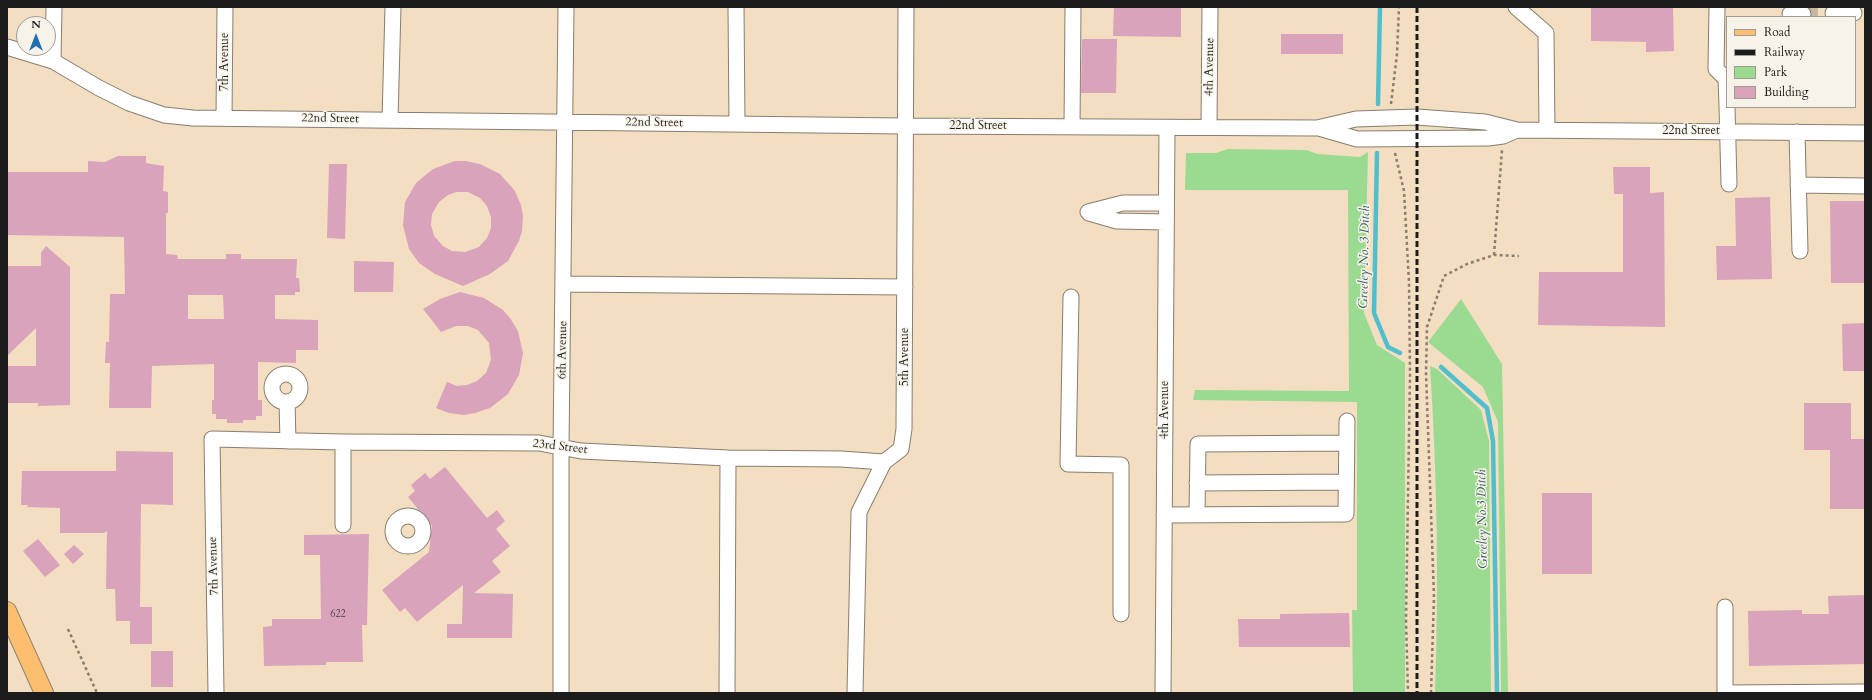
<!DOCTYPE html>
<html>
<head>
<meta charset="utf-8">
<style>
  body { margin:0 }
  #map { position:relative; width:1872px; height:700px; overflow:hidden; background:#f3dec2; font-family:Cardo,serif }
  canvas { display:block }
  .frame { position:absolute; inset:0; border:8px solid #1c1c1c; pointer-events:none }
  .legend { position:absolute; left:1726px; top:16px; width:130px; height:92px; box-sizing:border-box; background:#f7f3e8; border:1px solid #9f9d96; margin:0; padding:5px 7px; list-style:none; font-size:12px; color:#1c1c1c }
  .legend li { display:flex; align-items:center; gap:8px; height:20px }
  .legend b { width:20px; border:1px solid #9f9d96 }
  .north { position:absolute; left:16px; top:16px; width:40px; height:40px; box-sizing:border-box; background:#f7f3e8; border:1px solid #9f9d96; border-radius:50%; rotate:0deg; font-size:11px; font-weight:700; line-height:16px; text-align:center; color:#1c1c1c }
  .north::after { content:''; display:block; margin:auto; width:14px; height:18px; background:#1f6fb2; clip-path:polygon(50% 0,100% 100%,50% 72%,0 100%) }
</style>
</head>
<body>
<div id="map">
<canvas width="1872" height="700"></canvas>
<div class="frame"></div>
<ul class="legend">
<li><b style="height:5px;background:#fbbd6e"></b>Road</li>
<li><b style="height:5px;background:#1c1c1c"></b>Railway</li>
<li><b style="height:11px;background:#9bdb91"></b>Park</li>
<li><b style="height:11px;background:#d9a3bb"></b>Building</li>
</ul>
<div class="north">N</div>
</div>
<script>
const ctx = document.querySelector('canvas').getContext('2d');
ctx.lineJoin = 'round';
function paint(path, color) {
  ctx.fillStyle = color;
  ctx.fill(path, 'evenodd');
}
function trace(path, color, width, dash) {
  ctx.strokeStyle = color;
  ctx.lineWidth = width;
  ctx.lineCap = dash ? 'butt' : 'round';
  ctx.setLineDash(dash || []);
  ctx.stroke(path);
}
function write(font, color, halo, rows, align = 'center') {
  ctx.font = font + ' Cardo,serif';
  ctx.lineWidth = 3;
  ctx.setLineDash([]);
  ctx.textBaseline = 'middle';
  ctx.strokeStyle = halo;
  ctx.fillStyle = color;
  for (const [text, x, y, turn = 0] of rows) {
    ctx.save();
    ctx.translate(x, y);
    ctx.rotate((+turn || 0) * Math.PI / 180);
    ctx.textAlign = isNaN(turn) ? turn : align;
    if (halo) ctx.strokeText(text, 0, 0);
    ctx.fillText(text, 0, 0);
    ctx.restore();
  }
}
paint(new Path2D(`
  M1228,149L1306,150L1318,154L1360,157L1368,152L1364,313L1377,345L1405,363V693H1353L1352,610H1357V402L1193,400L1195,390L1349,391L1348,190H1185L1186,153H1216Z
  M1461,299L1502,364L1508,693H1501L1498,422L1483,387L1428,342Z
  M1430,366L1437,369L1481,410L1489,441L1491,693H1435C1439,583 1437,475 1430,366Z`), '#9bdb91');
trace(new Path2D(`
  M1378,104L1380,7
  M1377,153L1374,313L1388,347L1400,353
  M1441,367L1487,408L1493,441L1497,693`), '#51becb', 4.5);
paint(new Path2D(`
  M1114,7H1181V37L1113,36Z
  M1591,7H1673L1674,51L1646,52V42L1591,41Z
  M1281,34H1343V54H1281Z
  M1082,39H1117L1116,93H1081Z
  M118,156H146V163L164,166L163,191L168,192V213H166V254L177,255L178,259H226V254H241V259H297L296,278H299L300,292H295V295H275V319L318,320V350H296V363L258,362V400H262V416H256V420H243V423H227V419H216V414H212V400H214V364L152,366L151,408H109L110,363H105L106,342H109L110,294H125L124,237L7,235V172H88V161L105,162ZM188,295H223L224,319H188Z
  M455,161H466L480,164L500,174L515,191L521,205L523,216L522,231L519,241L508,261L490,274L463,286L435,274L419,263L409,249L403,225L405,202L416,183L433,169ZM456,192H468L480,198L487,206L491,217V228L487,238L479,247L465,252L452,251L443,246L434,236L431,225L432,214L439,202L448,195Z
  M329,164H347L345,239L327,238Z
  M1613,167H1650V193L1664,192L1665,327L1538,325L1539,272H1623V194H1614Z
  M1770,197L1772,279L1717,280L1716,246H1736L1735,198Z
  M1830,201H1864L1865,283H1831Z
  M46,246L70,267V405L38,406V403H7V366H36V328L7,356V266H41V253Z
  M354,261L394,262L393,292H354Z
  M460,292L484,298L503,310L510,318L518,331L523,353L519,375L508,394L490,408L475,413L464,415L449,413L436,408L447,382L457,386L467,385L477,381L486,373L491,360L489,343L478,330L468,326H456L441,332L423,309L440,299Z
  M1864,323L1865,371H1843L1842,324Z
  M1804,403H1851V439H1865V509H1830V450H1804Z
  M116,451L173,452V505L141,504L140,607H152V644H130V621H116L115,589H106L107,531L104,533H60V508L27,507L28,505H21L22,471H116Z
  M445,467L487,518L497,510L505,521L496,529L510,546L492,561L501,572L474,593L513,594L512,638H447V624H462L463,585L417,622L405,608L400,612L382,590L429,552L432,526L408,497L415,491L411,485L425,473L430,479Z
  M1542,493H1592V574H1542Z
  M369,534L367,625H362L363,662H326V665L264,666L263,627L272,626V619H321L320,555H304V535Z
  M38,539L60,565L45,577L23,551Z
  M74,545L84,554L73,564L64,554Z
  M1865,595V664L1749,666L1748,611L1802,610V614H1829L1828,596Z
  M1349,613L1350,647H1239L1238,619H1280V614Z
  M151,651H173V687H151Z`), '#d9a3bb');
trace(new Path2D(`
  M1803,14L1833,13`), '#c8b7a1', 15, [15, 8]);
const minor = new Path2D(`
  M736,7L737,124
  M1516,7L1546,33L1547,130
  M1717,7L1716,69L1726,79L1727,106
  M1833,13H1854
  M1790,14H1803
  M7,47L53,61L99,88L129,103L164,115L193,118L905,126L1317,128L1356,119L1417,117L1485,122L1517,130L1865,133
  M53,61L54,7
  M1727,107L1729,184
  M224,118L225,7
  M390,120L393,7
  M1072,127L1073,7
  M1209,127L1210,7
  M1319,128L1357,139L1488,138L1503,136L1517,130
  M1797,132L1800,251
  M1798,185L1865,186
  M1088,212L1123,203H1166
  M1089,213L1117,221L1166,222
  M564,284L905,287
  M1071,297L1068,464L1121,465V614
  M272 388a14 14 0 1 1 28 0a14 14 0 1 1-28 0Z
  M287,402L288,441
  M343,442V525
  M1197,483L1346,482
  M1164,515L1346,514L1347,421
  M1197,515L1198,444L1346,443
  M393 531a15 15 0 1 1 30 0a15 15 0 1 1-30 0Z
  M1725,607V693L1865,692
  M216,693L212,439L343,442L539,443L581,451L728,458L841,459L884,462
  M561,693V447L566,7
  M727,693L728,458
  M855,693L859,512L884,462L901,449L904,429L906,7
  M1163,693L1167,128`);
const major = new Path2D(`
  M7,611L44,693`);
trace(minor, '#887d6f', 17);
trace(major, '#887d6f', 20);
trace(new Path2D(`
  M1391,104L1397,54L1399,7
  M1395,153L1404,191L1409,282L1410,374L1406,620L1408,693
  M1494,255L1502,150
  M68,629L97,693
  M1431,693L1434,597L1426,373L1427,327L1444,276L1467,264L1494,255L1519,256`), '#887d6f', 2.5, [3, 3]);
trace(minor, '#fff', 15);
trace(major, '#fbbd6e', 18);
trace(new Path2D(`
  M1417,7V693`), '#1c1c1c', 3, [6, 3]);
write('10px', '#4b3e44', null, [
  ["622",338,615]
]);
write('12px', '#1c1c1c', '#f7f3e8', [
  ["7th Avenue",225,62,-90],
  ["4th Avenue",1210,67,-89],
  ["22nd Street",330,119,1],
  ["22nd Street",654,123,1],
  ["22nd Street",978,126],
  ["22nd Street",1691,131],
  ["6th Avenue",563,350,-89],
  ["5th Avenue",905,357,-90],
  ["4th Avenue",1165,410,-90],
  ["23rd Street",560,447,7],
  ["7th Avenue",214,566,-92]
]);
write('italic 13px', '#315d62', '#f7f3e8', [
  ["Greeley No. 3 Ditch",1365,257,-89],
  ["Greeley No.3 Ditch",1483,519,-91]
]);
</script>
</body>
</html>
